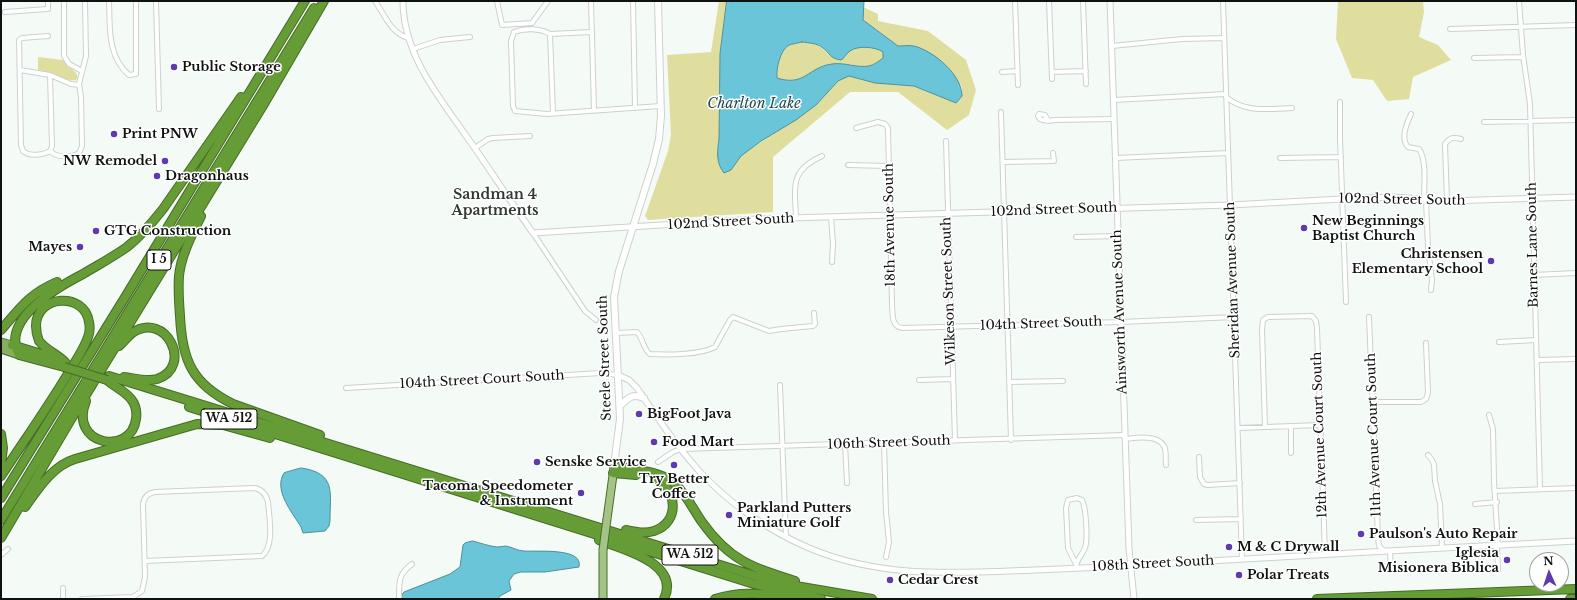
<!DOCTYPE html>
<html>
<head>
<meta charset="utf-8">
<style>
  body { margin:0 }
  #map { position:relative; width:1577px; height:600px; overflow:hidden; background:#f4fbf6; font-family:"Libre Baskerville",serif }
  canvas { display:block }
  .frame { position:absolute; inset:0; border:2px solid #0f1210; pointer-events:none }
  .north { position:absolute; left:1529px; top:552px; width:40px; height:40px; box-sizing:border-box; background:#fff; border:1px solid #9fa09f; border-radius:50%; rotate:357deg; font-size:11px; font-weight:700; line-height:16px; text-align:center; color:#0f1210 }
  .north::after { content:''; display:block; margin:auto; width:14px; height:18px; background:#5e3ab2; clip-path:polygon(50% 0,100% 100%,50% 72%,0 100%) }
</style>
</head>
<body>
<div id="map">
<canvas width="1577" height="600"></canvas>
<div class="frame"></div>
<div class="north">N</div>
</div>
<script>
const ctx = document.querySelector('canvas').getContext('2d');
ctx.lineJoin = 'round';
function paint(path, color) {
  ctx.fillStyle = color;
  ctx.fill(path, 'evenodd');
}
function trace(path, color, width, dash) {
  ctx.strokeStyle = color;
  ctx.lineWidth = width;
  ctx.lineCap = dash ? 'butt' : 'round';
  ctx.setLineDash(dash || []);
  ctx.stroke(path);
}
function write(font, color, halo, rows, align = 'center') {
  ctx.font = font + ' "Libre Baskerville",serif';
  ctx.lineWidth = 3;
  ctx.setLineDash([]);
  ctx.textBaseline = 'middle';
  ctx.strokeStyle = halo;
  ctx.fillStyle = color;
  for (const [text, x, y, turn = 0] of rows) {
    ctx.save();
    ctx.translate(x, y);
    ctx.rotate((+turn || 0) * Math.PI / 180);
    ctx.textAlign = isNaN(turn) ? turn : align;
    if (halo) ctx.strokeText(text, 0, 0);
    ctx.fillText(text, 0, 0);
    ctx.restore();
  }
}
paint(new Path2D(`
  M719,1H727L720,54L719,139L717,150L731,170L740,156L816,105L838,81L849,76L875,83L914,86L956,103L962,96V87L950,71L913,45L898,46L863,20V7L878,14V21L928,31L966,60L976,90L969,115L947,130L898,92H850L773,157V212L648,220L645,216L668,151L671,135L667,55L711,52Z
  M1338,1H1423L1424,12L1419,37L1438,45L1451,60L1413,77L1409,99L1387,101L1373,80L1352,78L1336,39Z
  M802,42C814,43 821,45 829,55L845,58C847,55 849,52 851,50C861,45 875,47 883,52V58C879,61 873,65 869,66C857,67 844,62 832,64C808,67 805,87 777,78C776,69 780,51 789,45C792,44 798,43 802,42Z
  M38,57L63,60L76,73L78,77L76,80C66,82 50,72 38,70Z`), '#e0de9e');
const water = new Path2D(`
  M727,1H864L863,20L898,46C903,46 909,45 914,46C934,51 962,75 962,96L956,103L914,86L875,83L849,76L838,81L816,105L796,120L761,141L741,156L731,170L724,173C716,163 717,152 719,139L720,54ZM802,42C809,43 817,43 823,48C831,54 829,58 841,60C845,58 846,54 850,51C858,45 876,47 883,52V58C879,61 874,65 869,66C857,68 844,62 832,64C808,67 805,87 777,78C776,69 780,50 789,45C792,44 798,43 802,42Z
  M301,468C337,473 330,493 330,521L329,526L325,531L303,533L301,527C292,512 273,490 284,473Z
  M473,541C480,543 489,546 497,547C500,547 503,546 506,546C512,547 518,551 524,551C536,552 584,547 579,567L545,572H521L514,574L509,581L511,590L500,596L498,599H401V596L404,592L450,574L460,567L463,545L465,543Z`);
paint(water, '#69c5d7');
trace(water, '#4e8f9b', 1);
const minor = new Path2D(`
  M64,1V56L69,64L82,71
  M109,1C110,27 107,56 129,75L136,74V1
  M156,1L159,109
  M375,1C384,14 392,35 409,38
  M497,1L502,25L532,23L548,1
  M591,1L594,110
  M633,1L635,108
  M1015,1L1018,85
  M1049,1L1052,79
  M1083,1L1086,84
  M1223,1L1242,559
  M1519,1L1523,55L1530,104L1540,489
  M5,12L48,9V1
  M1450,29L1576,25
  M592,32L550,34C540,28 524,28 514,32L511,41L513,106L515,111L547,114L660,106
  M550,34L553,113
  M48,36L22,38L19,40L21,145L23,151C30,157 43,155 50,151
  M1112,46L1182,39L1224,38
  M413,49L440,40L470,37
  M1474,58L1523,57
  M20,70L50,75L71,84L79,85
  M1002,72L1017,71
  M1052,72L1086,71
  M50,75L52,146L50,151
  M1226,97C1245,113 1269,109 1292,108
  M1114,100L1226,94
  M1340,102V138L1346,302
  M1001,112L1011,440
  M1411,114C1407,123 1400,138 1408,147L1419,149C1427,160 1424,186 1424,199
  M1048,121L1045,115L1039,114L1038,116L1040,119C1044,121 1050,121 1055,120L1114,119
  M1484,122L1576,120
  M856,128L878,122L885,124L888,128L892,305C893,315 891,327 903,328L1121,322L1235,317
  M946,141L955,441
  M475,148L488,139L493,138L530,136
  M50,151C57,158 71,158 79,153L82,146L81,97L79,84L86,56L85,1
  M1115,158L1228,153
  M1280,158L1341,157
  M1003,162L1054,161L1053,153
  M848,165L889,166
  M1426,199L1428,248L1432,280L1431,290
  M1447,201L1445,144C1450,137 1454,137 1461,139
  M831,217L833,244L832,262
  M796,218C795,186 789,171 822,156
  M533,233L585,311L596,320
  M1076,237L1118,236
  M1534,275L1576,273
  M1369,317L1378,538L1379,546L1384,551
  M615,333L637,332C643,338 643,349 650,354C667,355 700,355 715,347L730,320L733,317L769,331L781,329L813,326L815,324L814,313
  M1499,342L1536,340
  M1537,360L1576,359
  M919,380L952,379
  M1009,382L1063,381
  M780,385L786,537
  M346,388L601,373L618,375
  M1373,402H1421L1426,399L1428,393L1426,343
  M1489,415L1493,429L1494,482L1498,545
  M1265,427L1262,330L1263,320L1268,317L1312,316L1316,321L1317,328L1325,554
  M1238,428L1320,425
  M1125,439C1135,438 1157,434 1164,446C1167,451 1165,459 1166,465
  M884,443L886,512L889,542L886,557
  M845,444L847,483
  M1291,453V426
  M1428,455L1432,460L1434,465L1435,481L1440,504L1442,548
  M1199,457L1200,477L1204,484L1208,485L1240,483
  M658,462L673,452L681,449L1125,435
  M1495,491L1576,488
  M1475,504L1497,502
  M1196,520L1241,519
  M1497,545L1498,570
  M1390,551L1391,569
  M1,555L8,549
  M1076,564L1068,548L1066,508L1068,500L1077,498L1082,500C1086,507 1088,540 1085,548C1082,556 1076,559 1076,568
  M63,599V588
  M82,599L133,597L142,591L145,577L143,504C144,497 148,493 155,492L254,488C262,489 266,494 268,502C269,517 275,546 262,556L145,561
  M399,599C399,583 398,574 412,564`);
const tertiary = new Path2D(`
  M403,1C403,58 444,103 474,147C494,176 513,205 533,233L757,219L1230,205L1342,199L1394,197L1447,201L1576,197
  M1110,1L1129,548L1134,599
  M618,375L629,380L637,388C657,417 677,447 701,473C730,504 769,531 809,548C882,579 956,573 1034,570C1086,568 1139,565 1191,562C1319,555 1448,547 1576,541`);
const secondary = new Path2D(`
  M620,406C628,398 632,393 644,398
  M614,466L620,419L614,297L619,271L653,164L659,139L661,116L658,1`);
const primary = new Path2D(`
  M607,519L614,468
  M603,599V550`);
const trunk = new Path2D(`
  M1,342L12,345
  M1,349L19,355`);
const motorway = new Path2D(`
  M201,216C192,235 181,255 179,276C178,289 179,303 180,316C182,360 192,384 233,404L320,435
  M1,330C20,308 29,294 57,282
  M12,345L58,359
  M119,346C124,342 127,337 132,333C166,310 194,367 157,379C147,382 134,378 124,377
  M64,367L19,355C0,319 58,287 83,274C98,265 113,257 127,247C141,236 152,223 163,209L241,97
  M109,376L759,577L790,585L872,599
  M86,401C68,445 131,457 136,419C137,412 136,405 131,399C125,391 115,387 107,380
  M189,407L754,584L821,599
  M1,434L3,448L1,463
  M614,466C633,470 657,470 673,482C685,492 693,509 702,522C729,560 751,567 795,581
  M613,473L636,475
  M1,476C24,441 48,407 69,372C76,360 84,349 88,337C90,332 90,327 89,322C84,291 36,295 36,326C36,331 37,336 39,341C46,350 57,354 65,362
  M1,498L124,299L305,1
  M25,507C38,489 52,466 75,459L197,424L223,425L270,438
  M1,520L314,8
  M626,530C636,532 644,534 654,531C681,522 677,488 654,478
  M1,538L70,421L264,104L324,1
  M599,540C622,549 681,563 664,599
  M715,599C742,590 767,594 795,599
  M1317,599L1576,589
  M1570,599H1576`);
trace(minor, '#cbd2ce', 6);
trace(tertiary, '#cbd2ce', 7);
trace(secondary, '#cbd2ce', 8);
trace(primary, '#486c28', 9);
trace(trunk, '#486c28', 9);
trace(motorway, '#486c28', 10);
trace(minor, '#fff', 4);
trace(tertiary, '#fff', 5);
trace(secondary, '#fff', 6);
trace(primary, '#a3c486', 7);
trace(trunk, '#84b05e', 7);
trace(motorway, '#669c35', 8);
const primaryBridge = new Path2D(`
  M603,550L607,519`);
const motorwayBridge = new Path2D(`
  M64,367L107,380`);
trace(primaryBridge, '#486c28', 9, []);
trace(motorwayBridge, '#486c28', 10, []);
trace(primaryBridge, '#a3c486', 7);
trace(motorwayBridge, '#669c35', 8);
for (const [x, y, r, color] of [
  [174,67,4,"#5e3ab2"],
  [114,134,4,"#5e3ab2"],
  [165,161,4,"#5e3ab2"],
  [157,176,4,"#5e3ab2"],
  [1304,228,4,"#5e3ab2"],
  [96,231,4,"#5e3ab2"],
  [80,247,4,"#5e3ab2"],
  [1491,261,4,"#5e3ab2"],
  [639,414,4,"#5e3ab2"],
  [654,442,4,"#5e3ab2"],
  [537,462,4,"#5e3ab2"],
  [674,465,4,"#5e3ab2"],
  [581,493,4,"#5e3ab2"],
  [729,515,4,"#5e3ab2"],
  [1361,534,4,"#5e3ab2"],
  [1229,547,4,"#5e3ab2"],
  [1507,560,4,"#5e3ab2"],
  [1239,575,4,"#5e3ab2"],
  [890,580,4,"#5e3ab2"]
]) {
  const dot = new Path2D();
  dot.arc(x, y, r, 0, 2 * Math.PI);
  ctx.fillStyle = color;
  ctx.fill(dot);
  trace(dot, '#fff', 1.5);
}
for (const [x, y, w] of [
  [159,260,24],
  [229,419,56],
  [690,555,56]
]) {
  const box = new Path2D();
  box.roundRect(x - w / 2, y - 10, w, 20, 3);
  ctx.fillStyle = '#fff';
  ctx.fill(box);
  trace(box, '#0f1210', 1);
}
write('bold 12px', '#0f1210', null, [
  ["I 5",159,260],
  ["WA 512",229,419],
  ["WA 512",690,555]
]);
write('bold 13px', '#0f1210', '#fff', [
  ["Public Storage",182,67],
  ["Print PNW",122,134],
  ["NW Remodel",157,161,"right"],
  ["Dragonhaus",165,176],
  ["New Beginnings",1312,221],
  ["Baptist Church",1312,236],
  ["GTG Construction",104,231],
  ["Mayes",72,247,"right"],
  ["Christensen",1483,254,"right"],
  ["Elementary School",1483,269,"right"],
  ["BigFoot Java",647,414],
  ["Food Mart",662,442],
  ["Senske Service",545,462],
  ["Try Better",674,479,"center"],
  ["Coffee",674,494,"center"],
  ["Tacoma Speedometer",573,486,"right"],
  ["& Instrument",573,501,"right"],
  ["Parkland Putters",737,508],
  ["Miniature Golf",737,523],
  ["Paulson's Auto Repair",1369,534],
  ["M & C Drywall",1237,547],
  ["Iglesia",1499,553,"right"],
  ["Misionera Biblica",1499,568,"right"],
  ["Polar Treats",1247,575],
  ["Cedar Crest",898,580]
], 'left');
write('13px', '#0f1210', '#fff', [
  ["102nd Street South",1402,200,1],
  ["102nd Street South",1054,210,-2],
  ["102nd Street South",731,222,-3],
  ["18th Avenue South",890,225,-91],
  ["Barnes Lane South",1533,245,-91],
  ["Sheridan Avenue South",1233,280,-92],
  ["Wilkeson Street South",949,291,-92],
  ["Ainsworth Avenue South",1120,312,-92],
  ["104th Street South",1041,324,-2],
  ["Steele Street South",605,358,-92],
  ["104th Street Court South",482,380,-3],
  ["12th Avenue Court South",1320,435,-92],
  ["11th Avenue Court South",1374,435,-92],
  ["106th Street South",889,443,-2],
  ["108th Street South",1153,564,-3]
]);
write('italic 14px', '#1f4951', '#fff', [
  ["Charlton Lake",754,104]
]);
write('bold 14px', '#323834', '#fff', [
  ["Sandman 4",495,195],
  ["Apartments",495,211]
]);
</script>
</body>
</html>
